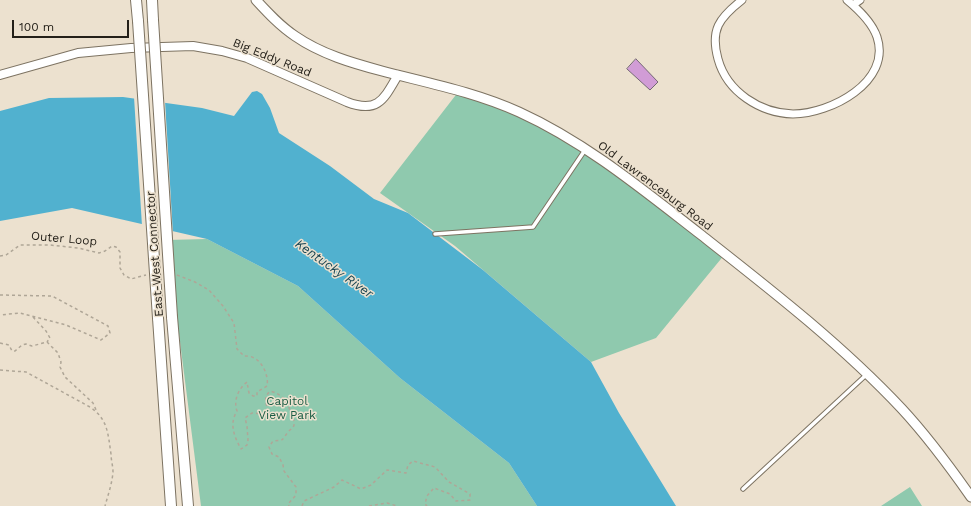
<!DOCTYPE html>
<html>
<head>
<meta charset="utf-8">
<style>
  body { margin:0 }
  #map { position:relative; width:971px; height:506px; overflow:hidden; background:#ece1cf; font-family:"Work Sans",sans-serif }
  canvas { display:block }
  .scale { position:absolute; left:12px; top:20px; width:117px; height:18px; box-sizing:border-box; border:2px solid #242019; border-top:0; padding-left:5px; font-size:12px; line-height:14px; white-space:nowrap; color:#242019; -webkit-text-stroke:3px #ece1cf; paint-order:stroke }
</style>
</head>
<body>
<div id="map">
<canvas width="971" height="506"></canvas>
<div class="scale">100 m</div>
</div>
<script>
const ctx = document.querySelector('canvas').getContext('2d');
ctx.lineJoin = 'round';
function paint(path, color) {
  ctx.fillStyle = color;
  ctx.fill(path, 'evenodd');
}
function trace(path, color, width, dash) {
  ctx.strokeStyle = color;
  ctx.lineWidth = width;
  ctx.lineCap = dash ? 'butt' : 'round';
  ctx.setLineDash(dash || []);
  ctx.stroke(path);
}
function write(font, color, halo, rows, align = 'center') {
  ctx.font = font + ' "Work Sans",sans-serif';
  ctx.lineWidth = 3;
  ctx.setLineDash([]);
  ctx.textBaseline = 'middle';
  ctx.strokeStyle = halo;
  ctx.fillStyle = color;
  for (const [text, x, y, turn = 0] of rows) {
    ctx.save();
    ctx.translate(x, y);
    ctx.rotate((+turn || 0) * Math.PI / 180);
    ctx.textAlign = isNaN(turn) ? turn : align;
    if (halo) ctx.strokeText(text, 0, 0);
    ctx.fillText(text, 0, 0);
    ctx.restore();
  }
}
paint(new Path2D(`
  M462,87L566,139L725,254L656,338L591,362L455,246L380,193Z
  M207,239L298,286L400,378L509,463L537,506H201L167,240Z
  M910,487L922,506H881Z`), '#8fc9ae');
paint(new Path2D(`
  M257,91L262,94L270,108L279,133L330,166L374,199L408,213L483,270L591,362L619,413L676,506H537L509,463L400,378L298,286L207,239L72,208L0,221V111L49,98L123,97L202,108L234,116L252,92Z`), '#51b1cf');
paint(new Path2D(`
  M134,97L165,101L173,234L142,226Z`), '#ece1cf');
const building = new Path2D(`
  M636,59L658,82L650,90L627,69Z`);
paint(building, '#d19cd6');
trace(building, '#746775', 1);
const service = new Path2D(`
  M435,234L533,227L585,150
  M743,489L866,375`);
const minor = new Path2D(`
  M742,0C719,18 710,30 718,59C727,92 760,113 793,114C830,114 892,82 877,37C872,22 859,10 847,0
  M853,5L860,0`);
const tertiary = new Path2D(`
  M0,75L78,53L131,48L193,46L222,51L247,58L347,102C378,114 384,99 398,75`);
const secondary = new Path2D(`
  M256,0C268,13 280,26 295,36C321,54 352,63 382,71C428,83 475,92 519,112C585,142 642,189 700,234C770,289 841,344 902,409C927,436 950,467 971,497`);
const primary = new Path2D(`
  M136,0L138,21
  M152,0L153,20
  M172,317L188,506
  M158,318L171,506`);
trace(service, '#7d7362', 5.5);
trace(minor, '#7d7362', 9);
trace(tertiary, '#7d7362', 10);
trace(secondary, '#7d7362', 11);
trace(primary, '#7d7362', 12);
trace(new Path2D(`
  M0,256L6,255L20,245H50L78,248L99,253L105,251L112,246L116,247L120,252V268L124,275L131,279L146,275
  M177,275L195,282L209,290L223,306L234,323L237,349L244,356C247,356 251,356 254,358C263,362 269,377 267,386L257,392V396H253L249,393L247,382C239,388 233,400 237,411C229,424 234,436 241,449L247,445L248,440L247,426L245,418L252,413L265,414L268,409C265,402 264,397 270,391C282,394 287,401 291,413C292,417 295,421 294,425C293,429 290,429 288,432C281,441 285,440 273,441L269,447L272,454L279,457L283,465L284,471L296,487V495L288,504L289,506
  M0,295L52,296L108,326L110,333L101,340L66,325L20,313L0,315
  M33,317L46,331L50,338L47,342
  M0,343L9,345L12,351H15L22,345L26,344L32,346L47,342L58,353L61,362L60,367L65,377L93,403L97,412
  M0,370L26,372L90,407C108,419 108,434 111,454C111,460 113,466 113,472C112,484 108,495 105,506
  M302,506L304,501L334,487L342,480L361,489L371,485L387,470L406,473L408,465L413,461L435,467L449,482L470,494V500L456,501L450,494L434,488L427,496L425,504L427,506
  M369,506L387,503L397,506`), '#afa697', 1.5, [3, 3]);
trace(service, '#fff', 3.5);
trace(minor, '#fff', 7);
trace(tertiary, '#fff', 8);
trace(secondary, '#fff', 9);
trace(primary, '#fff', 10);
const primaryBridge = new Path2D(`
  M153,20L172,317
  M138,21L158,318`);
trace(primaryBridge, '#7d7362', 12, []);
trace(primaryBridge, '#fff', 10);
write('12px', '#242019', '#ece1cf', [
  ["Big Eddy Road",272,58,22],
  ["Old Lawrenceburg Road",655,186,37],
  ["Outer Loop",64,239,5],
  ["East-West Connector",155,254,-94]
]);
write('12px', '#1b5d44', '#ece1cf', [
  ["Capitol",287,401],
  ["View Park",287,415]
]);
write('italic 13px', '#1d4855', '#ece1cf', [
  ["Kentucky River",334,269,35]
]);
</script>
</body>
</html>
